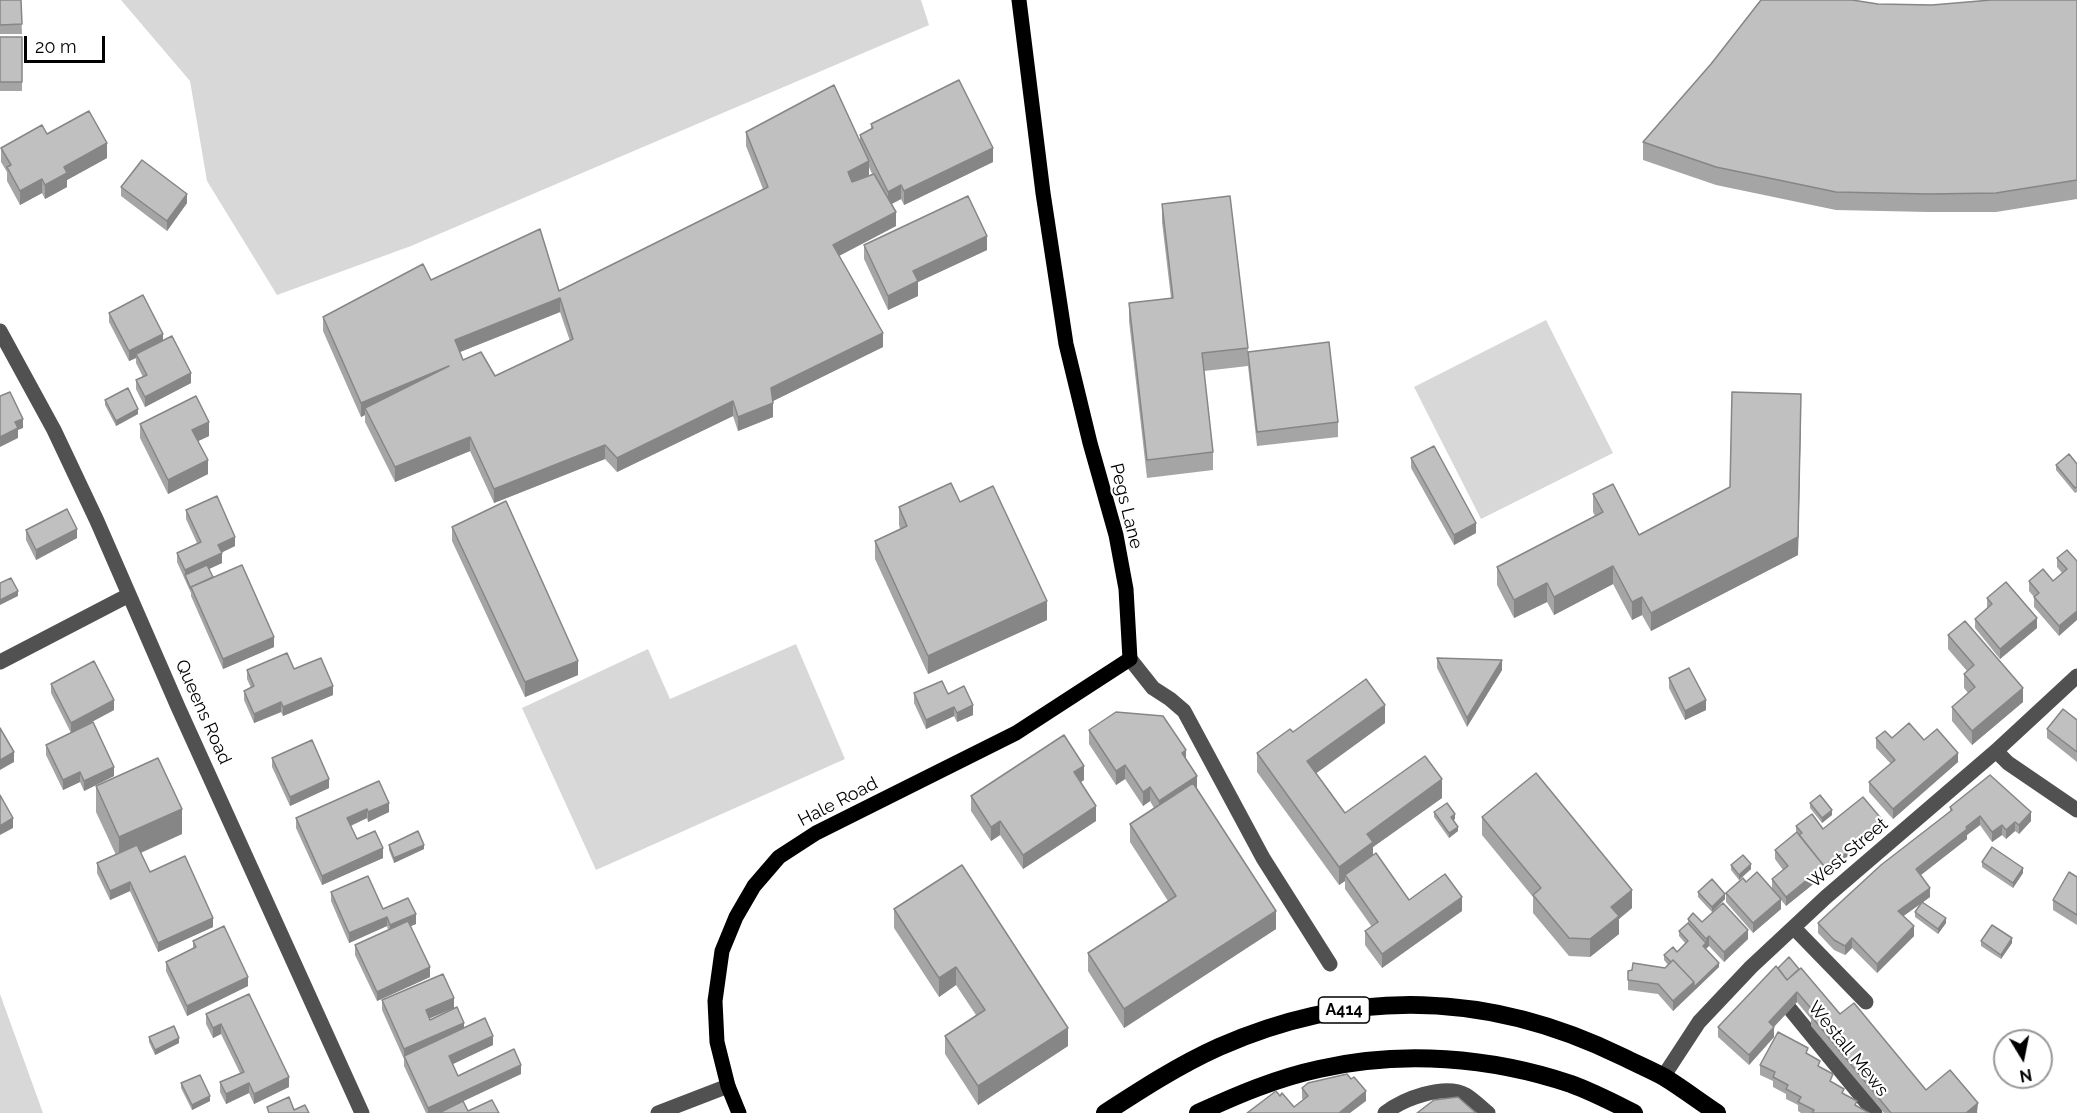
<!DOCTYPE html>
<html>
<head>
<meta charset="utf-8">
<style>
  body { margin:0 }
  #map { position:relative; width:2077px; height:1113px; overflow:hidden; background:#fff; font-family:Raleway,sans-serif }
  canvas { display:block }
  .north { position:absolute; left:1993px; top:1029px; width:60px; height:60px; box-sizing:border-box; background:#fff; border:2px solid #999; border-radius:50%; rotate:170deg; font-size:16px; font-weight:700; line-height:24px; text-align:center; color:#000 }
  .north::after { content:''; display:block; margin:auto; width:21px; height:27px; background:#000; clip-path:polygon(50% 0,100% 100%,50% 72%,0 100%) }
  .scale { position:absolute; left:24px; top:36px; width:81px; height:27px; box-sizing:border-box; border:3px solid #000; border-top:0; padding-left:8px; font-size:18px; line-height:21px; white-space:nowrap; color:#000; -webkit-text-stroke:4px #fff; paint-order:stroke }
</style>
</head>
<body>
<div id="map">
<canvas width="2077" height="1113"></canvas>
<div class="north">N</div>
<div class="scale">20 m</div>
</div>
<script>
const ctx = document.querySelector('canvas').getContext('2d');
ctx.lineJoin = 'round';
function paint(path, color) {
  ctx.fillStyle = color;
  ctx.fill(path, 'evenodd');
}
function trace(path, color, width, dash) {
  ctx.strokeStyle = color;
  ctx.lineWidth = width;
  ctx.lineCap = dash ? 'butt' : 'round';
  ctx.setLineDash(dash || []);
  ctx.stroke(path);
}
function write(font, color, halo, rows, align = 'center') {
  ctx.font = font + ' Raleway,sans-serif';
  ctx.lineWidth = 4.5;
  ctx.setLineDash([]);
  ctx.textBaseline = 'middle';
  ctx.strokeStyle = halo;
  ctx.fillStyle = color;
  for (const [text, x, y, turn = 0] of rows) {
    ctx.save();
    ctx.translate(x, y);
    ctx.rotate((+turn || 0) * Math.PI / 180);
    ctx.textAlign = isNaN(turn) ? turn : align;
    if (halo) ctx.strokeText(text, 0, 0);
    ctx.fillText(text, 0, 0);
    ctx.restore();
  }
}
paint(new Path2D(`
  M121,0H921L929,25L411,246L277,295L207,181L190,81Z
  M1546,320L1613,453L1481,519L1414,387Z
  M796,644L845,759L596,870L522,708L648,649L670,699Z
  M0,994L43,1113H0Z`), '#d8d8d8');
trace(new Path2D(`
  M0,331L54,430L97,521L178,707L362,1113
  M1130,659L1153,688L1170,699L1184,711L1263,858L1330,964
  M0,662L129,595
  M1996,751L2008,763L2077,810
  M1794,928L1866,1002
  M1790,1009L1875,1113
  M1663,1077L1699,1022L1751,967L1826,897L1996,751L2077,676
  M658,1113L728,1086
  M1385,1113C1403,1099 1444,1083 1466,1095C1474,1100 1481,1107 1488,1113`), '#515151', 15);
trace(new Path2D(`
  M739,1113L728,1086L717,1042L715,1001L722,951L736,917L754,886L779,857L816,833L1016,733L1130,659L1126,589L1116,535L1090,443L1066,344L1043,193L1019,0`), '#000', 15);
trace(new Path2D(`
  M1105,1113C1142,1089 1179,1065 1219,1047C1355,987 1491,992 1623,1057C1637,1064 1651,1070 1664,1077C1682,1088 1699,1101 1717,1113
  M1198,1113C1237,1095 1277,1078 1319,1069C1401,1050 1491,1057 1571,1084C1593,1092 1614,1103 1634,1113`), '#000', 18);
paint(new Path2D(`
  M0,0H21L22,34H0Z
  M2077,0V199L1996,212H1928L1836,210L1716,185L1643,160V142L1878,4L1932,5Z
  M0,37H22V91H0Z
  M871,124L993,162L904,205L901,199L891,204L896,226L839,256L883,347L773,401V417L738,431L733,416L617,472L605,459L494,503L470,451L395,482L365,422V415L361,417L323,331V317L431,280L559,291L763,189L746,146V132L860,141V135L871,129ZM869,167L872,174L865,177L869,175ZM560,312L570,341L495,376L463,360L460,352Z
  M47,134L107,158L67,180V187L45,199L42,193L20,205L7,181V172L1,162V148Z
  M121,187L187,203L167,231L121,196Z
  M1162,204L1248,348V352L1338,422V437L1257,446L1248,366L1204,371L1213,452V470L1147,478L1129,321V303L1171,298L1162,222Z
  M864,245L987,250L918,282V296L888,310L864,259Z
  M109,313L163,340L191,383L145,407L136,389V380L143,377L136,363V358L129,361L109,322Z
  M105,400L138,414L116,426L105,405Z
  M1801,412L1798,555L1651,631L1642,615L1632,620L1613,584L1554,615L1547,602L1514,618L1497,585V567L1595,516L1593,512V494L1639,535L1730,487Z
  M140,424L209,436L198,441L208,474L168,494L140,438Z
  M1411,458L1476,533L1454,545L1411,468Z
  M2077,464V492L2075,493L2056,470V465Z
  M960,502L1047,620L928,674L875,559V541L900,529L899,525V507Z
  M186,510L235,546L221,553L222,563L209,569L213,577L274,647L223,669L191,596V593L177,562V553L197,543L186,519Z
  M452,527L578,675L525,697L452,541Z
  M26,530L77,538L36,560L26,540Z
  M2057,558L2077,561L2059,636L2034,607V597L2029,591V581H2053L2062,573L2057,567Z
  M1987,598L2037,628L2000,659L1975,628V619L1987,608Z
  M1948,635L2023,702L1972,745L1952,721V707L1968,693L1964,688V674L1967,671L1948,649Z
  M1437,658L1502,670L1467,727L1437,668Z
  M294,669L333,695L283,716L281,712L254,723L244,700V691L251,688L247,679V670Z
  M1669,678L1706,710L1685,720L1669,688Z
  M51,684L114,710L71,733L51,693Z
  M914,693L948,694L973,715L957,722L954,716L926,729L914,703Z
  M2077,720V762L2047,738V729Z
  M1385,723L1316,773L1345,813L1442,798L1373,847V855L1409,900L1462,911L1382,968L1365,945V931L1372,927L1345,889V881L1339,885L1257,772V753L1293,732Z
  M1089,730L1186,759L1197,789L1276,929L1124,1028L1088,971V953L1168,901L1130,842V824L1154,808L1150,801L1143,806L1125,779L1116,785L1089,744Z
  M1876,738H1892L1958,762L1893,819L1869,792V782L1891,764L1876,748Z
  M46,745L114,776L84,791L80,782L63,790L46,755Z
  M272,758L329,788L290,806L272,767Z
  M1084,780L1080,782L1096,821L1023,869L1000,835L991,841L971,811V796Z
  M379,781L389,812L368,822L367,818L351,826L357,839L383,858L322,885L296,828V818Z
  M96,786L182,834L141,853L150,872L213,927L158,952L130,891L110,900L97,873V863L116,855L96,812Z
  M1810,803L1832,815L1822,823L1810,808Z
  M1950,807L2031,821L2019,834L2015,831L2006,839L2002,835L1992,842L1980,825L1967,835V839L1920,875L1930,897L1923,902L1946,923L1938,934L1915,917V912L1920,904L1903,916L1914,936L1877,973L1852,948L1845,955L1834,950L1818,933V923L1950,811Z
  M1434,812L1455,819L1453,820L1458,831L1449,838L1434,817Z
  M1482,817L1632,908L1619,919V934L1590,957L1569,956L1533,913V897L1482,835Z
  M1796,826L1823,829L1884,827L1786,906L1781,900V909L1753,933L1726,902V893L1746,882L1772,889V879L1783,870L1775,859V850L1799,835L1796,831Z
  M389,845L424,849L394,863L389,850Z
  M1982,862L2023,873L2013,888L1982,867Z
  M1731,865L1751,869L1739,880L1731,870Z
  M2077,877V925L2053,910V900Z
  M331,892L383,909L416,924L410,926L430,977L377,1001L355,955V945L388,930L387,926L349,943L331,901Z
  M1698,892L1725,899L1712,912L1698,897Z
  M894,909L1068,1046L978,1105L945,1054V1036L976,1015L956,985L939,997L894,928Z
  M1688,919L1702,922L1748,939L1724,962L1709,946L1706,949L1719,967L1673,1011L1658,994L1628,990V971L1665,968L1668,965L1664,960V955L1677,952L1685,943L1679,936V931L1688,923Z
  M193,941L248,986L187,1016L166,971V962L193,949Z
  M1981,941L2012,943L2001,959L1981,946Z
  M1778,968L1799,969L1840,1014L1926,1090L1978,1113H1884L1811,1026V1019L1797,1002L1774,1027V1037L1749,1065L1718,1037V1027Z
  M249,994L289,1087L254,1104L249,1093L226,1104L220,1092V1082L240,1073L221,1034L213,1038L206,1024V1014Z
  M382,1000L454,1008L429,1018L430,1020L464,1028L493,1045L452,1064L458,1076L521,1074L438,1113H426L404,1066V1059L382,1010Z
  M149,1037L179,1043L155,1055L149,1042Z
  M1808,1054L1833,1083L1857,1106L1869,1113H1801L1798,1111V1105L1786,1099V1094L1773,1087V1081L1760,1075V1065Z
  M181,1083L210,1101L192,1110L181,1088Z
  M1302,1088L1366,1101L1247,1113L1280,1096L1294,1107L1303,1100L1302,1098Z`), '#a5a5a5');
paint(new Path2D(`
  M107,143V158L67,180V187L45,199V185L64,167Z
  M993,148V162L904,205V191Z
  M869,161V175L848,186V172Z
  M42,179V193L20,205V191Z
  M901,185V199L888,206V192Z
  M187,194V203L167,231V221Z
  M896,212V226L833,259V245Z
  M987,236V250L918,282V296L888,310V296L913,271Z
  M560,298V312L455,354V340Z
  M883,333V347L771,402V388Z
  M163,334V344L136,354V358L129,361V351Z
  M449,366L365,408V415L361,417V403Z
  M191,373V383L145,407V397Z
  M733,401V416L617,472V458Z
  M773,403V417L738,431V417Z
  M138,409V414L116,426V421Z
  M1801,412L1798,555L1651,631V613Z
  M23,419V428L18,430V438L0,447V437L15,422Z
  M209,422V436L192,444V430Z
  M470,437V451L395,482V467Z
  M605,445V459L494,503V489Z
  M208,460V474L168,494V480Z
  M1476,523V533L1454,545V535Z
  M77,529V538L36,560V550Z
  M235,537V546L218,554V545Z
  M222,553V563L187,579L185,575V579V570Z
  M1613,566V584L1554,615V597Z
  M1547,583V602L1514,618V600Z
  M18,591V596L0,605V600Z
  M1642,597V615L1632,620V602Z
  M1047,601V620L928,674V656Z
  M2077,611V620L2059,636V626Z
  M2037,618V628L2000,659V649Z
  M274,637V647L223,669V659Z
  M1502,660V670L1467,727V718Z
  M578,661V675L525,697V682Z
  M333,686V695L283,716V707Z
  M2023,688V702L1972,745V731Z
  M114,700V710L71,733V723Z
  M1706,700V710L1685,720V711Z
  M281,702V712L254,723V714Z
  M973,705V715L957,722V713Z
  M1385,705V723L1307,780V761Z
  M954,707V716L926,729V720Z
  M1186,750V765L1182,753Z
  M14,752V762L0,770V760Z
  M1958,753V762L1893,819V809Z
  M1125,765V779L1116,785V771Z
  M1084,766V780L1074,787V772Z
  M114,767V776L84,791V781Z
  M80,772V782L63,790V780Z
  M1197,776V790L1159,815V801Z
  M329,779V788L290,806V797Z
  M1442,779V798L1373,847V861L1345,875V881L1339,885V867L1367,834Z
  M1150,787V801L1143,806V792Z
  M389,803V812L368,822V812Z
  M1096,806V821L1023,869V855Z
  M182,809V834L119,862V837Z
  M367,809V818L347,827V818Z
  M1832,810V815L1822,823V818Z
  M2031,812V821L2019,834V825Z
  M1455,814V819L1451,822V817Z
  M1980,816V825L1967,835V839L1916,879V869Z
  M13,818V828L0,835V826Z
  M1000,821V835L991,841V827Z
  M1884,822V827L1786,906V897L1824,866Z
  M2015,822V831L2006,839V830Z
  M2002,825V835L1992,842V832Z
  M1458,827V831L1449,838V833Z
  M424,845V849L394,863V858Z
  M383,848V858L322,885V876Z
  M1751,864V869L1739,880V875Z
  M2023,868V873L2013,888V883Z
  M130,882V891L110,900V891Z
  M1930,888V897L1898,920V911Z
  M1632,890V908L1619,919V934L1590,957V939L1611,907Z
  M1725,894V899L1712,912V907Z
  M1462,897V911L1382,968V954Z
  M1781,899V909L1753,933V923Z
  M1276,911V929L1124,1028V1009Z
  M416,914V924L390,935V925Z
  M387,917V926L349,943V933Z
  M213,918V927L158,952V943Z
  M1946,918V923L1938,934V929Z
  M1914,926V936L1877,973V964Z
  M1748,930V939L1724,962V952Z
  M1709,936V946L1703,951V946L1706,943V939Z
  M1852,938V948L1845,955V946Z
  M2012,938V943L2001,959V955Z
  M1719,963V967L1673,1011V1001L1694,982Z
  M430,967V977L377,1001V992Z
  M956,967V985L939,997V978Z
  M248,977V986L187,1016V1006Z
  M1797,992V1002L1769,1032V1022Z
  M454,998V1008L426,1020V1010Z
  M464,1023V1032L404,1056V1059V1049Z
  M221,1024V1034L213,1038V1028Z
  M1774,1027V1037L1749,1065V1055Z
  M1068,1028V1046L978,1105V1086Z
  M493,1036V1045L449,1066V1056Z
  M179,1038V1043L155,1055V1050Z
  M521,1065V1074L438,1113H428V1108Z
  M289,1077V1087L254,1104V1094Z
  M249,1083V1093L226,1104V1094Z
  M1366,1091V1101L1350,1113H1339Z
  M210,1096V1101L192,1110V1105Z
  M1978,1103L1977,1113H1966Z`), '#868686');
const building = new Path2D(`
  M0,0H21L22,24L0,25Z
  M1761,0H1852L1878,4L1932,5L1991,0H2077V180L1996,193L1928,194L1836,192L1716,167L1643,142L1711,64Z
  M0,37H22V82H0Z
  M959,80L993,148L904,191L901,185L888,192L860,135L873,128L871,124Z
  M834,85L869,161L848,172L852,182L874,174L896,212L833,245L883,333L771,388L773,403L738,417L733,401L617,458L605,445L494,489L470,437L395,467L365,408L449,366L361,403L323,317L423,264L431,280L540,229L559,291L768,187L746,132ZM560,298L573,339L495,376L481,352L463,360L455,340Z
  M89,111L107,143L64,167L67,173L45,185L42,179L20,191L7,167L11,165L1,148L42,125L47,134Z
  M142,160L187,194L167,221L121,187Z
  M968,196L987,236L913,271L918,281L888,296L864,245Z
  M1230,196L1248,348L1202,353L1213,452L1147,460L1129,303L1173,298L1162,204Z
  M143,295L163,334L129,351L109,313Z
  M172,336L191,373L145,397L136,380L147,375L136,354Z
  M1329,342L1338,422L1257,432L1248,352Z
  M128,388L138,409L116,421L105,400Z
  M10,392L23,419L15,422L18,428L0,437V396Z
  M1732,392L1801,394L1798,537L1651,613L1642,597L1632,602L1613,566L1554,597L1547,583L1514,600L1497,567L1603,512L1593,494L1613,484L1639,535L1730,487Z
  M196,396L209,422L192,430L208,460L168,480L140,424Z
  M1434,446L1476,523L1454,535L1411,458Z
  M2069,454L2077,464V487L2075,488L2056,465Z
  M951,483L960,502L993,486L1047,601L928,656L875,541L907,526L899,507Z
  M217,496L235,537L218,545L222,553L185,570L177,553L201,542L186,510Z
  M506,501L578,661L525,682L452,527Z
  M67,509L77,529L36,550L26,530Z
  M2067,550L2077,561V611L2059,626L2034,597L2039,593L2029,581L2043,569L2053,581L2067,569L2057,558Z
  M207,565L213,577L191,587V589L185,575Z
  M242,565L274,637L223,659L191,587Z
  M11,578L18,591L0,600V583Z
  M2006,582L2037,618L2000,649L1975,619L1992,604L1987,598Z
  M1965,621L2023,688L1972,731L1952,707L1975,687L1964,674L1974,665L1948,635Z
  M287,653L294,669L321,658L333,686L283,707L281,702L254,714L244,691L254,686L247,670Z
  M1437,658L1502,660L1467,718Z
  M94,661L114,700L71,723L51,684Z
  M1689,668L1706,700L1685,711L1669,678Z
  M1366,679L1385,705L1307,761L1345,813L1425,756L1442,779L1367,834L1373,842L1339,867L1257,753L1290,729L1293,732Z
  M942,681L948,694L964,686L973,705L957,713L954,707L926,720L914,693Z
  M2063,709L2077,720V752L2047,729Z
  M1116,712L1163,716L1186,750L1182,753L1197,776L1159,801L1150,787L1143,792L1125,765L1116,771L1089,730Z
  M93,722L114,767L84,781L80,772L63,780L46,745Z
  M1909,723L1924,740L1937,729L1958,753L1893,809L1869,782L1895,760L1876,738L1885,731L1892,738Z
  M0,728L14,752L0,760Z
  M1064,735L1084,766L1074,772L1096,806L1023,855L1000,821L991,827L971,796Z
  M312,740L329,779L290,797L272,758Z
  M158,758L182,809L119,837L96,786Z
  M1536,773L1632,890L1611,907L1619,916L1590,939L1569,938L1533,895L1541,888L1482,817Z
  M1990,775L2031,812L2019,825L2015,822L2006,830L2002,825L1992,832L1980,816L1966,827L1967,829L1916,869L1930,888L1898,911L1914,926L1877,964L1852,938L1845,946L1834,940L1818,923L1881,865L1952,810L1950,807Z
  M379,781L389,803L368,812L367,809L347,818L357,839L375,831L383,848L322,876L296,818Z
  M1193,783L1276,911L1124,1009L1088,953L1176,896L1130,824Z
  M0,795L13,818L0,826Z
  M1820,795L1832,810L1822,818L1810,803Z
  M1863,797L1884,822L1824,871V866L1799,835L1802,833L1796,826L1812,814L1823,829Z
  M1447,803L1455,814L1451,817L1458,827L1449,833L1434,812Z
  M418,831L424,845L394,858L389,845Z
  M1797,832L1824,866L1786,897L1772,879L1788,866L1775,850Z
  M137,845L150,872L185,856L213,918L158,943L130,882L110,891L97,863Z
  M1992,847L2023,868L2013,883L1982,862Z
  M1376,853L1409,900L1445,874L1462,897L1382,954L1365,931L1378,922L1345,875Z
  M1743,855L1751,864L1739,875L1731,865Z
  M962,865L1068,1028L978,1086L945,1036L985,1010L956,967L939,978L894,909Z
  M1757,872L1781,899L1753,923L1726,893L1743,878L1746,882Z
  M2069,872L2077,877V915L2053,900Z
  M368,876L383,909L408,898L416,914L390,925L387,917L349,933L331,892Z
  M1712,879L1725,894L1712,907L1698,892Z
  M1922,902L1946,918L1938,929L1915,912Z
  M1723,903L1748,930L1724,952L1709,936L1706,939L1688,919L1693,913L1702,922Z
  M408,921L430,967L377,992L355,945Z
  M1688,923L1706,943L1703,946L1719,963L1694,987V982L1673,960L1671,962L1664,955L1673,947L1677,952L1688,941L1679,931Z
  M1992,925L2012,938L2001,955L1981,941Z
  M224,926L248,977L187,1006L166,962L196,947L193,941Z
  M1789,957L1799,969L1787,980L1778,968Z
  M1673,960L1694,982L1673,1001L1658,984L1628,980V971L1632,970L1633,963L1665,968Z
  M1776,966L1787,980L1801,968L1840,1014L1854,1003L1926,1090L1950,1070L1978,1103L1966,1113H1891L1811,1016L1815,1013L1797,992L1769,1022L1774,1027L1749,1055L1718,1027Z
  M443,974L454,998L426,1010L430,1020L457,1007L464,1023L404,1049L382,1000Z
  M249,994L289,1077L254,1094L249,1083L226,1094L220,1082L244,1072L221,1024L213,1028L206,1014Z
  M485,1018L493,1036L449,1056L458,1076L514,1049L521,1065L428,1108L404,1056Z
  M174,1026L179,1038L155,1050L149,1037Z
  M1778,1032L1808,1048L1806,1053L1820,1061L1818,1066L1833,1074L1830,1081L1844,1089L1842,1093L1857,1101L1855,1105L1869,1113H1812L1814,1110L1798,1102L1801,1097L1786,1089L1788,1085L1773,1077L1775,1072L1760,1065Z
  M1347,1074L1351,1079L1354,1077L1366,1091L1339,1113H1247L1276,1091L1280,1096L1282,1093L1294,1107L1308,1096L1302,1088L1308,1083Z
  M200,1075L210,1096L192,1105L181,1083Z
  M289,1097L294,1110L305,1105L309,1113H269L267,1107Z
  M1458,1097L1476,1113H1417L1434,1100Z
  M492,1100L499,1113H439L463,1101L468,1111Z`);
paint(building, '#c0c0c0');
trace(building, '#868686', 1.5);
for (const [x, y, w] of [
  [1344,1010,51]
]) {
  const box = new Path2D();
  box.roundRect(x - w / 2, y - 13, w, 26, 4.5);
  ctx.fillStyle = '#fff';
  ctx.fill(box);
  trace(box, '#000', 1.5);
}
write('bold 16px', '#000', null, [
  ["A414",1344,1010]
]);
write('18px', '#000', '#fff', [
  ["Pegs Lane",1126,506,76],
  ["Queens Road",203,712,66],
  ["Hale Road",838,802,-27],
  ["West Street",1848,853,-40],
  ["Westall Mews",1848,1049,51]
]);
</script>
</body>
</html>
